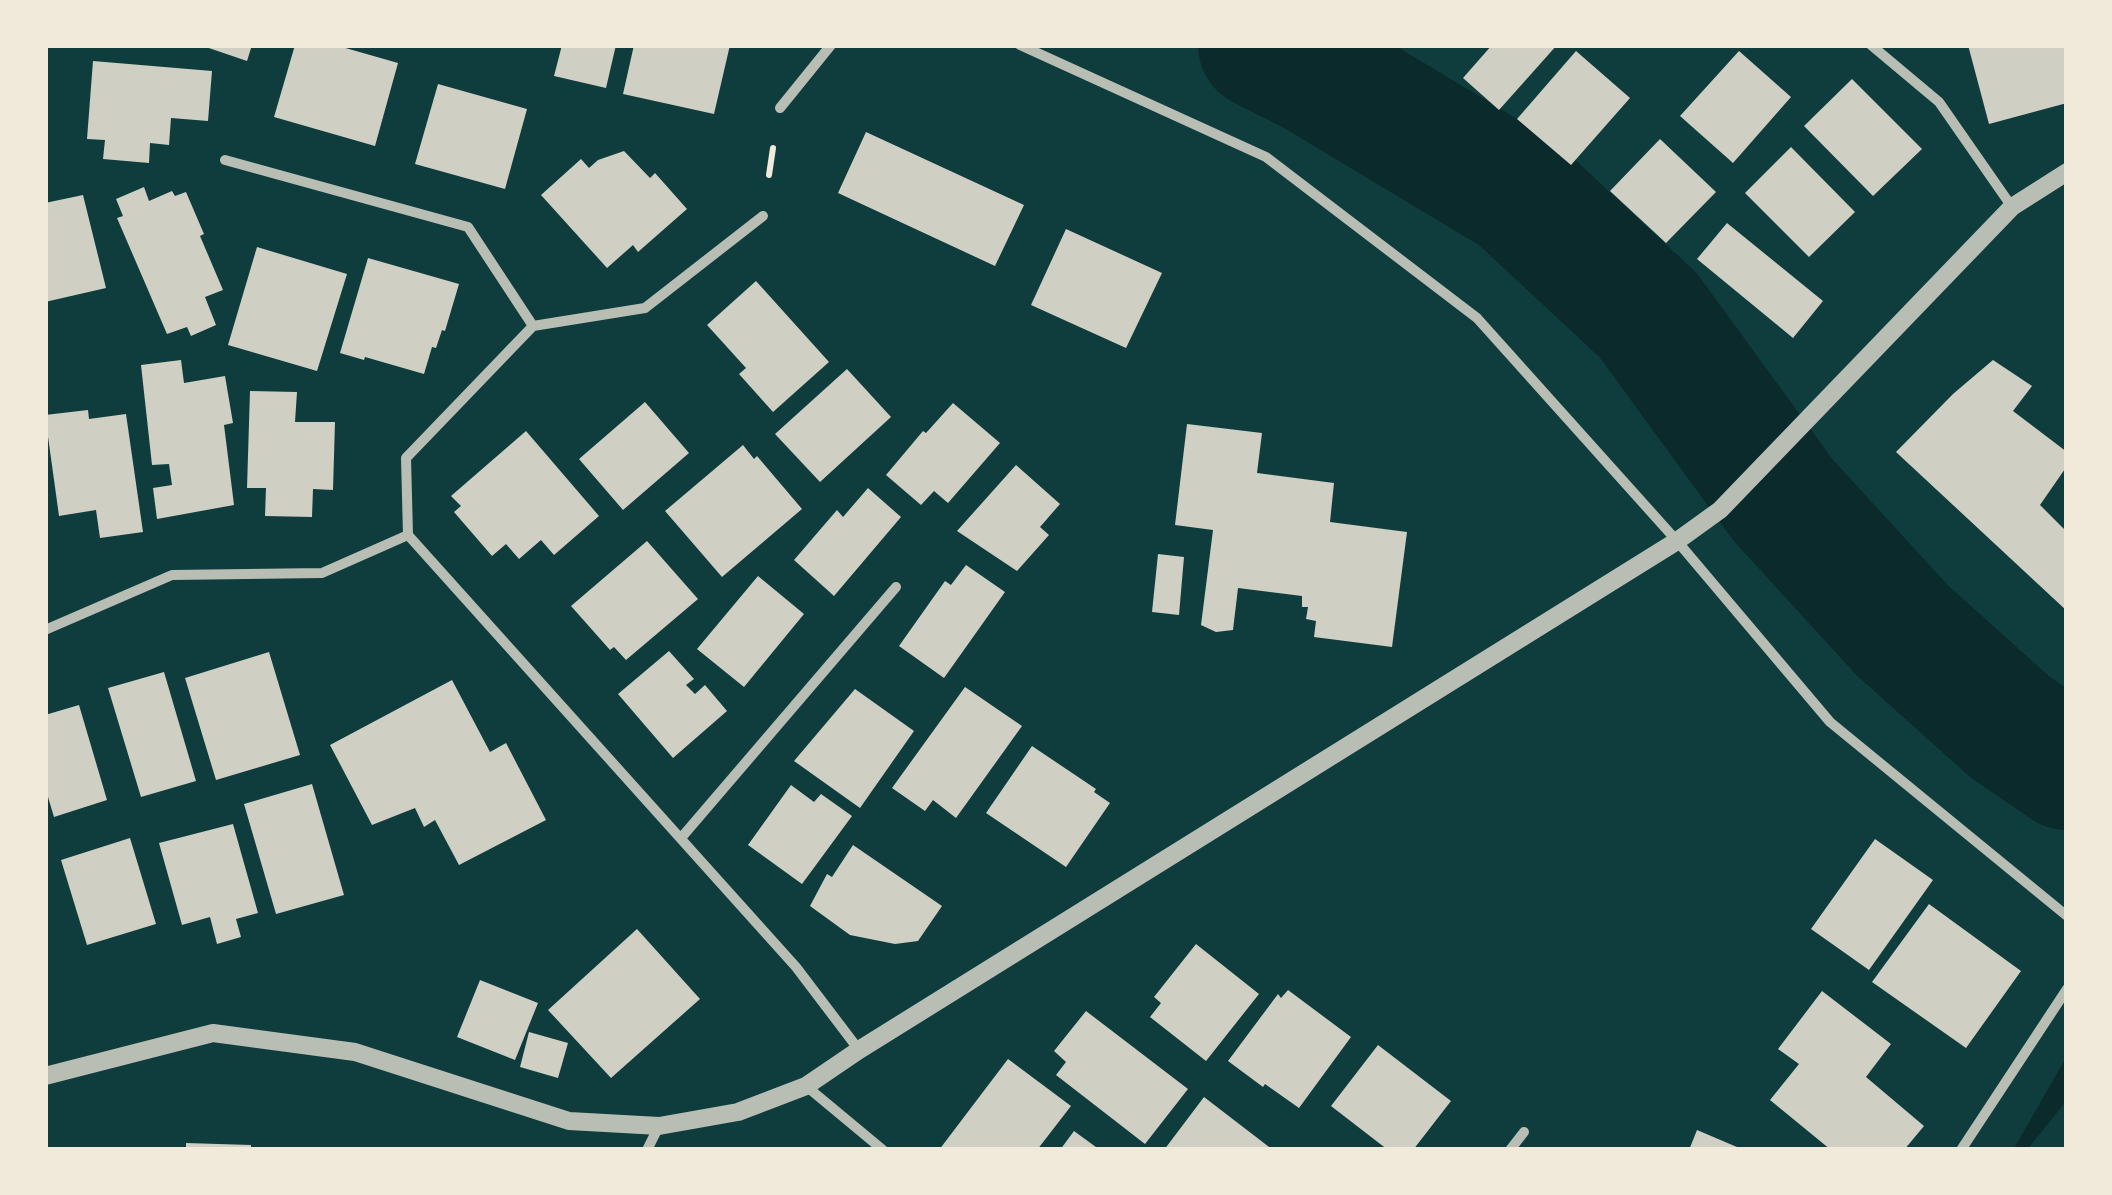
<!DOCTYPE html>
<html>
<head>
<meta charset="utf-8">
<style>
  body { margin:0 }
  #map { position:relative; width:2112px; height:1195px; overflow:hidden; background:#0f3d3e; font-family:Cabin,sans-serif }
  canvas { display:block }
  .frame { position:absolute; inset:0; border:48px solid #f1e9da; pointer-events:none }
</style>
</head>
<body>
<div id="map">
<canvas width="2112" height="1195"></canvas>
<div class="frame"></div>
</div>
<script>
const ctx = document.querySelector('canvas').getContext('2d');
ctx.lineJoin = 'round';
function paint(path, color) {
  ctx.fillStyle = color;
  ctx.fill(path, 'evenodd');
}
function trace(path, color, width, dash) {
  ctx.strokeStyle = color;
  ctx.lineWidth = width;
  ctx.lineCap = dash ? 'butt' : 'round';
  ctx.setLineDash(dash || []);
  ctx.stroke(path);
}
paint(new Path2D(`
  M2067,1056V1100L2027,1150H2013Z`), '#0a2a2b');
trace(new Path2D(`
  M1262,45L1315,72L1518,194L1648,315L1783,500L1902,630L2010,727L2067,766`), '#0a2a2b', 128);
paint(new Path2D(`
  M200,45H252L247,61Z
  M295,45H335L398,63L375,146L274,117Z
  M562,45H616L606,88L554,76Z
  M634,45H730L714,114L623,94Z
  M1492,45H1557L1499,110L1463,78Z
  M1968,45H2067V103L1989,124Z
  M1576,51L1630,98L1571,165L1517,119Z
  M1739,51L1791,97L1733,163L1680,116Z
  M93,61L212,71L208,121L171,118L169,145L150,143L149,163L103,159L105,140L87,139Z
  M1852,79L1922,149L1873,196L1804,126Z
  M438,84L527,109L505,189L415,164Z
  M866,132L1024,205L995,266L838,193Z
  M1660,139L1716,192L1666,243L1610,191Z
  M1791,147L1855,212L1809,257L1745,193Z
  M624,151L650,178L655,173L687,209L638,252L633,245L607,268L541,195L581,159L589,168L598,160Z
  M144,187L149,201L172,191L175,196L186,192L204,234L200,236L223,290L205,297L216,325L191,336L187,327L167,334L117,218L123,216L116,199Z
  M83,195L106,288L45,302V203Z
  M1727,223L1823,301L1793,338L1697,259Z
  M1066,229L1162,273L1126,348L1031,305Z
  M257,247L347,274L317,371L228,345Z
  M368,258L459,284L445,331L442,330L436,348L432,347L424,374L365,357L364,360L340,353Z
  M756,281L829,362L773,412L739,374L746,368L707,325Z
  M181,360L184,383L225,376L233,423L224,425L234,505L157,519L153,488L172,485L169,464L152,465L141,365Z
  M1993,360L2032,386L2013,411L2067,452V466L2040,505L2067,532V611L1896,452L1953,394Z
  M847,369L891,417L820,482L775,434Z
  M250,391L297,392L295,422H335L333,490L313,489L312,517L265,516L266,488H247Z
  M645,402L689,453L623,510L579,459Z
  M953,403L1000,443L948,503L934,491L921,505L886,475L923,431L926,433Z
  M88,410L89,419L126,414L143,532L100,538L96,510L59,516L45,415Z
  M1187,424L1262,433L1257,473L1334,483L1330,522L1407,532L1392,647L1314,637L1316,621L1306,619L1308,607H1302V596L1238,588L1233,630L1216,632L1201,625L1213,530L1175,525Z
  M526,431L599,516L554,555L541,540L519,559L506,544L492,556L454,512L461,506L451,496Z
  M743,445L754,459L757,456L802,509L722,577L665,511Z
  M1016,465L1060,504L1040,527L1049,535L1017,571L957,531Z
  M868,488L901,517L834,596L794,560L837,510L843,517Z
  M647,541L698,599L626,660L614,647L610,650L571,606Z
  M1158,554L1184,557L1179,615L1152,612Z
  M966,565L1005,592L944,678L899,646L945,581L951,585Z
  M758,576L804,614L744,687L697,649Z
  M669,651L694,679L686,685L695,694L705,685L727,711L673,758L618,694Z
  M269,652L300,755L216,780L185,678Z
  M164,672L196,781L141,797L108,688Z
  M452,680L490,752L506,743L546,820L459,865L435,820L424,827L415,808L372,825L330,745Z
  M965,687L1022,726L956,818L933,800L925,811L892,788Z
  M855,689L914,731L860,808L794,761Z
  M79,705L107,800L54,817L45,787V715Z
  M1032,746L1096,789L1094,792L1110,803L1066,867L986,813Z
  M312,784L344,895L276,914L244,804Z
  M791,785L814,802L821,794L852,816L802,884L748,845Z
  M233,824L258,913L236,919L241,937L217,944L210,917L182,925L159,843Z
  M130,838L156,924L87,945L61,860Z
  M1875,839L1933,880L1869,970L1811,929Z
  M853,845L942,906L918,941L895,944L850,935L810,906L827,874L832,877Z
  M1929,904L2021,971L1966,1048L1872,982Z
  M637,929L700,999L611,1078L548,1010Z
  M1196,944L1259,994L1206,1061L1150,1017L1161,1003L1154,997Z
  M480,980L538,1003L515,1060L457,1037Z
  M1288,990L1351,1037L1299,1108L1265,1084L1263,1087L1228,1061L1278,994L1281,998Z
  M1822,991L1891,1044L1866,1077L1924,1126L1904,1150H1831L1770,1100L1799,1064L1778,1049Z
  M1086,1011L1188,1089L1145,1144L1056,1075L1066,1062L1054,1051Z
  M529,1032L568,1043L558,1078L520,1067Z
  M1378,1045L1451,1101L1413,1150H1388L1331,1106Z
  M1008,1059L1071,1106L1037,1150H939Z
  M1204,1097L1273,1150H1164Z
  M1697,1130L1744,1150H1689Z
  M1074,1131L1100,1150H1060Z
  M186,1143L251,1145V1150H186Z`), '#cfcfc3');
trace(new Path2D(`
  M769,175L773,148`), '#f1e9da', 6);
trace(new Path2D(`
  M1020,45L1266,157L1477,318L1677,541L1830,722L2067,916
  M1871,45L1939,102L2012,207
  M780,108L831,45
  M225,160L468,227L533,326
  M408,535L406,458L533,326L645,308L763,216
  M45,630L172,575L322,573L408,535L796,967L859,1050
  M681,838L896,587
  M806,1086L883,1150
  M647,1150L659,1126
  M1510,1150L1524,1132
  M1961,1150L2067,989`), '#b8beb3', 10);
trace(new Path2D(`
  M45,1076L213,1033L355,1052L569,1121L659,1126L738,1112L806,1086L859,1050L1677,541L1720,510L2012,207L2067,172`), '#b8beb3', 18);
</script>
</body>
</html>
